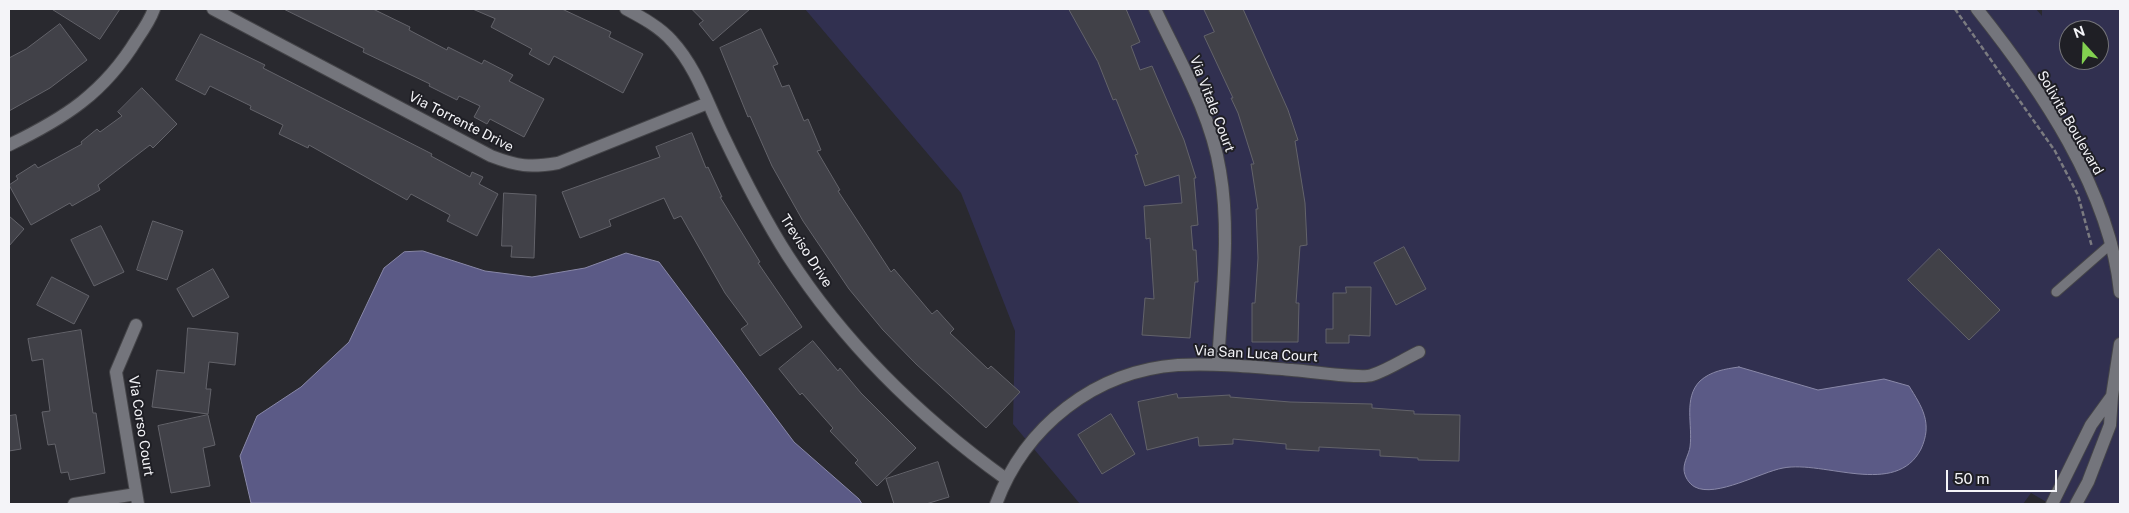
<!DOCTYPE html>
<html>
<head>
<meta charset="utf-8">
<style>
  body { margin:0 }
  #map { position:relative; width:2129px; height:513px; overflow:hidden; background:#29292f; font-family:"Public Sans",sans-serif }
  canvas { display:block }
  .frame { position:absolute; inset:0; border:10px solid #f4f4f8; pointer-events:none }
  .north { position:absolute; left:2059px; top:20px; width:50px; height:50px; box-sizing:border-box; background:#1f1f25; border:1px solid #747479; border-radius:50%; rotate:340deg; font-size:14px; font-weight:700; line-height:20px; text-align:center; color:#f4f4f8 }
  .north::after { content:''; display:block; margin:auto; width:18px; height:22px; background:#82d050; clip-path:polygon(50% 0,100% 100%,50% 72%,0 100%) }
  .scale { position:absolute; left:1946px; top:470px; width:111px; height:22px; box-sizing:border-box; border:2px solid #f4f4f8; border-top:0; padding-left:6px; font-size:15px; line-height:18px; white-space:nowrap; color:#f4f4f8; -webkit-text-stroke:4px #1f1f25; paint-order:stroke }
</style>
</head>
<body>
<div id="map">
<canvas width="2129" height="513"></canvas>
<div class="frame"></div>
<div class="north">N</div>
<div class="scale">50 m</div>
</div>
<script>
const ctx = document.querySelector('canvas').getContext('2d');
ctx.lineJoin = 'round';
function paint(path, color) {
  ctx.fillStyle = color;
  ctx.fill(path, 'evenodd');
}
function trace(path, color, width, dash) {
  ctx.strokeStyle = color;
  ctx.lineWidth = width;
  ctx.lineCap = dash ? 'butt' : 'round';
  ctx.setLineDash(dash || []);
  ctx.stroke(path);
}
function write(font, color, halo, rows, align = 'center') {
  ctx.font = font + ' "Public Sans",sans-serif';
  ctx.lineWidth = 4;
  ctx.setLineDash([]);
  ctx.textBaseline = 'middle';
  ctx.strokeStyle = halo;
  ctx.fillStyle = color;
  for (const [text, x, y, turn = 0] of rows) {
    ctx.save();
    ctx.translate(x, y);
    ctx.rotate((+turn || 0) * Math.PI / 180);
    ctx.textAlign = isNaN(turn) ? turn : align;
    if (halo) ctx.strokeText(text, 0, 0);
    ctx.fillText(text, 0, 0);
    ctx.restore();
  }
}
paint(new Path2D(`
  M805,9H2036L2042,16V9H2120V504H2050L2031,493L2023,504H1080L1013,424L1015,331L961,193ZM2069,30H2099V60H2069Z`), '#313050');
const water = new Path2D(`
  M423,251L485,271L532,277L585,268L626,253L659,262L794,442L859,499L862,504L251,503L240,456L257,416L301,387L349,342L384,268L404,252Z
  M1739,367L1818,390L1884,379L1909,386C1922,407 1933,423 1921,449C1896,498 1824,460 1783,468C1761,472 1716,498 1695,487C1689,484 1684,476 1684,469C1684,461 1689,454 1690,447C1693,425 1683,398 1700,381C1711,371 1725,369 1739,367Z`);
paint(water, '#5b5a86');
trace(water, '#8988a8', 1);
const building = new Path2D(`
  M52,9H120L100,39Z
  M284,9H373L410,27L409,30L447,50L448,47L482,64L484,60L513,75L509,81L544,99L524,137L490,119L487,124L474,117L480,106L459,96L457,100L429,86L430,84L363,52L364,49Z
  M473,9H562L611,32L609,37L643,54L623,93L554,56L549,65L529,54L532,49L491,27L495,19Z
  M692,9H750L713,41L699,24L703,21Z
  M1069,9H1126L1140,42L1131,46L1140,70L1152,66L1184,140L1196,178H1194L1198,225L1191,226L1193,250H1196L1198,282H1195L1190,338L1142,335L1145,298L1154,299L1150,238L1146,239L1144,206L1182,203L1179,175L1145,186L1135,155L1138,154L1116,99L1113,100L1098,62Z
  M1204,9H1243L1288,110L1298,140L1295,141L1305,203L1307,245L1300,246L1296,303H1299L1298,342H1252V303H1255L1258,258L1256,209H1258L1251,164H1254L1238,113L1231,98H1233L1204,36L1214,32Z
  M60,24L87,60L50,88L9,111V58L26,49Z
  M761,29L778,64L773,66L782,87L789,85L804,121L808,119L821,150L817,151L840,190L838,191L891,272L894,269L932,314L937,310L954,329L950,333L988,369L991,366L1020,392L986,428L916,364L883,330L849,289L803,221L772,166L750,116L748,117L720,48Z
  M201,34L265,65L263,68L432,154L431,156L470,177L472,172L483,177L479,184L498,194L477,236L447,221L450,215L411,194L407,200L309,145L308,148L279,134L283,125L250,109L251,106L210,86L205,95L176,80Z
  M142,88L177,124L153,148L150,145L98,185L100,190L72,206L70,203L31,225L9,185L18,179L16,176L35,164L38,168L82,144L81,142L97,129L100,132L122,116L118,112Z
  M692,133L706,168L708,167L722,197H720L760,262L758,263L802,327L760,356L741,329L748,324L725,293L681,216L674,219L664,198L609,220L611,226L580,238L562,192L660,157L656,147Z
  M504,193L536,195L534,258L511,257L512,246H502Z
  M9,216L24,229L9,246Z
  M153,221L183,231L167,280L137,270Z
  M101,226L124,272L94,286L71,240Z
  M1404,247L1426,289L1396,305L1374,263Z
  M1939,249L2000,310L1969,340L1908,280Z
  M213,269L229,297L193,317L177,289Z
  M52,277L89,296L74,324L37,305Z
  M1346,287H1371L1370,336L1349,335V343H1326V329H1333V293H1346Z
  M188,328L238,333L235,365L209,362L206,389H211L208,414L152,407L157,370L184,373Z
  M81,330L93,413H96L105,473L70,480L68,472L61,473L55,444L48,445L42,412L50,411L43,359L32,361L28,339Z
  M813,341L838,371L840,368L861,393L916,448L877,486L855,463L858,460L830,431L833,428L802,393L800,395L779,369Z
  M1177,394L1178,398L1230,395V397L1290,402L1372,404V408L1414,411V414L1460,415L1459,461L1418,460V458L1380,456V450L1319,447V451L1286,449V444L1233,439V444L1199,446L1198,437L1147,450L1138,402Z
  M1111,414L1135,454L1102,474L1078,435Z
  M16,415L21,449L9,451V416Z
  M208,415L215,445L203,448L210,486L171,493L158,426Z
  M938,462L949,497L926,504H894L886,479Z`);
paint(building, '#414148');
trace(building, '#63636a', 1);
const service = new Path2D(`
  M2056,292L2112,243`);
const minor = new Path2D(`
  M213,9L491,156C517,166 530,168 558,163L708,103
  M626,9C641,17 660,27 672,41C696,67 707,102 722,133C742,175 763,217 788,256C845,344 921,418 1006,479
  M1155,9C1179,60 1211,114 1220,171C1231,234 1221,301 1218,365
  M1977,9C2040,88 2110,190 2120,292
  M9,145C65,118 104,93 137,39C144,29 150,20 154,9
  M136,325L116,372L138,504
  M74,504L136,494
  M996,504C1025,426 1095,371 1178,365C1216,363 1255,367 1292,370C1306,371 1362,379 1372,375C1388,370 1404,359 1419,352
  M2052,504L2091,425L2112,396
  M2076,504L2088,482L2110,425L2112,396L2120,344`);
trace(service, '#444448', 11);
trace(minor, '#444448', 14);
trace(new Path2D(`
  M1955,9L2055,151L2078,195L2092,247`), '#7b7b80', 2.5, [5, 2.5]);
trace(service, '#74757c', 9);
trace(minor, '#74757c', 12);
write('14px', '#f4f4f8', '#1f1f25', [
  ["Via Vitale Court",1212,104,69],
  ["Via Torrente Drive",461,122,27],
  ["Solivita Boulevard",2070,123,60],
  ["Treviso Drive",806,251,57],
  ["Via San Luca Court",1256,354,3],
  ["Via Corso Court",141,426,81]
]);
</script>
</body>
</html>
